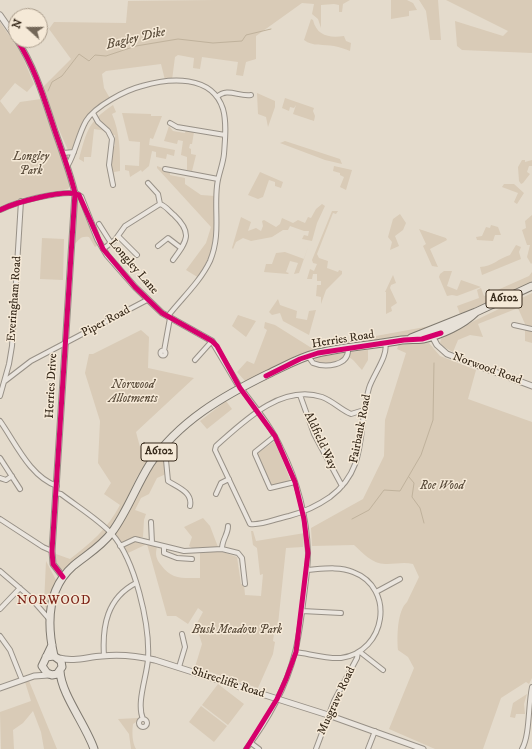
<!DOCTYPE html>
<html>
<head>
<meta charset="utf-8">
<style>
  body { margin:0 }
  #map { position:relative; width:532px; height:749px; overflow:hidden; background:#e4dbcc; font-family:"IM FELL DW Pica",serif }
  canvas { display:block }
  .north { position:absolute; left:8px; top:8px; width:40px; height:40px; box-sizing:border-box; background:#f5e9d7; border:1px solid #a99c8b; border-radius:50%; rotate:291deg; font-size:11px; font-weight:700; line-height:16px; text-align:center; color:#36291a }
  .north::after { content:''; display:block; margin:auto; width:14px; height:18px; background:#736758; clip-path:polygon(50% 0,100% 100%,50% 72%,0 100%) }
</style>
</head>
<body>
<div id="map">
<canvas width="532" height="749"></canvas>
<div class="north">N</div>
</div>
<script>
const ctx = document.querySelector('canvas').getContext('2d');
ctx.lineJoin = 'round';
function paint(path, color) {
  ctx.fillStyle = color;
  ctx.fill(path, 'evenodd');
}
function trace(path, color, width, dash) {
  ctx.strokeStyle = color;
  ctx.lineWidth = width;
  ctx.lineCap = dash ? 'butt' : 'round';
  ctx.setLineDash(dash || []);
  ctx.stroke(path);
}
function write(font, color, halo, rows, align = 'center') {
  ctx.font = font + ' "IM FELL DW Pica",serif';
  ctx.lineWidth = 3;
  ctx.setLineDash([]);
  ctx.textBaseline = 'middle';
  ctx.strokeStyle = halo;
  ctx.fillStyle = color;
  for (const [text, x, y, turn = 0] of rows) {
    ctx.save();
    ctx.translate(x, y);
    ctx.rotate((+turn || 0) * Math.PI / 180);
    ctx.textAlign = isNaN(turn) ? turn : align;
    if (halo) ctx.strokeText(text, 0, 0);
    ctx.fillText(text, 0, 0);
    ctx.restore();
  }
}
paint(new Path2D(`
  M216,0H350L343,4L342,12H339V5L334,4L321,5V28L318,19L312,14L314,4L302,3L256,36V59L246,62L243,76L236,75L238,62L202,57L200,69L193,68L194,58L178,55L175,57L172,80H165L161,64L106,71L102,74L104,88L111,100L87,119L74,149L68,150L41,89L71,59L49,29L54,22L126,23L128,1Z
  M391,0H407L413,3L417,10L409,11V16L391,19Z
  M419,0H438L441,40H430L426,11Z
  M446,0H532V53L462,50L457,46L455,21L503,36L508,31Z
  M311,19L313,20C317,36 329,38 344,36L346,41L351,43L350,51C345,49 340,47 334,46C324,44 313,47 304,40Z
  M0,22L21,53L34,84L27,92L15,83L0,101L10,114L20,102L41,99L72,183L68,189L21,198L0,207Z
  M257,93L275,101V107L268,127L266,117L258,114Z
  M285,98L314,108L313,111L315,116L314,121L293,114L296,105L294,108L290,107L289,111L282,108Z
  M113,105L116,112L112,114C120,133 120,151 120,171L114,172L115,183L111,188L107,170L109,148L115,146V135L108,136L107,131L94,129L91,157H84V162L79,159C87,130 88,122 113,105Z
  M122,113L151,114V116H162L153,139L150,138L149,145L175,150L174,156L167,154L166,159L156,157V152L152,151L149,166L142,172L141,170L130,177L129,171L125,170V165L139,166L140,142L129,141Z
  M169,126L173,131L185,133L186,130L194,132L192,144H190L189,148L191,149V154L196,155L192,171L187,170V157L181,155L183,141L178,140L177,144L164,141Z
  M285,141L340,159L342,164L325,160L280,143Z
  M522,160H525V162L532,160V166H529L527,172L530,174L523,183L521,184L519,181L518,167Z
  M157,166L170,171V175L185,178V184L201,195L215,196V243L199,278L186,270L206,243L211,227L157,168Z
  M334,166L352,170L346,190L340,187L344,177L340,175V173L333,171Z
  M260,172L283,182L281,188L275,186V182L269,180L263,197L258,199L248,195Z
  M504,184H514L524,193L517,204L514,202L518,193L502,187Z
  M79,200L98,245L95,247L89,237C80,236 80,239 74,245L76,202Z
  M322,204L325,206L317,223L312,241L302,239L304,235L308,236L309,231H304L290,226L288,230H283L272,237L251,241L243,238L236,242L233,249L232,248L241,217L251,222L248,231L256,228L261,231L263,226L262,221L264,220L276,227L280,224L282,218L293,223L298,220L305,223L308,217L311,218L316,209Z
  M332,211H338L336,214L333,213L317,254L319,258L328,261L327,268L338,272L339,270L342,271V274L326,290L321,304V297L316,296L317,285H321V281H317V274H313L312,279H307L310,269L314,271L317,264L313,263L312,260Z
  M400,214L406,223L403,230L395,236L399,246L390,250L392,242L388,237L393,219Z
  M532,215V263L531,264L527,257L530,245H527L522,230L526,228L525,221Z
  M491,225L498,227L501,235H495L493,241L477,240L476,237L482,236L486,227L490,228Z
  M419,229L446,238L447,240L430,249L438,267L432,266L423,246L426,244Z
  M42,238L64,239L63,280L40,279Z
  M516,245L521,247L519,252L521,259L482,275L480,267C492,267 499,258 510,255Z
  M308,247L299,273L294,274L298,263L290,261L286,272L289,273L288,274L264,272L266,264H272L276,253L285,252L304,259Z
  M444,271H452L447,286L457,290L461,280L481,287L457,296L452,295L447,296L439,277L440,274Z
  M532,272V281L523,287L460,314L457,306L479,298L477,290L481,288L484,296L529,276Z
  M393,275L396,283L391,285L390,288L397,303L391,307L392,311L386,314V292H385Z
  M532,293V343L525,341V324L518,308L478,324L483,337L470,335L458,340L453,352L444,347L440,343L441,339L445,335Z
  M278,299L280,305L297,311L296,318L307,320L309,311L316,310L309,335L283,321L280,313L272,315L269,312Z
  M238,315L256,321L246,337L232,326Z
  M265,322L275,325L310,347L365,338L441,324L396,339L328,349L246,382L237,372L247,361L254,364L267,330L264,328Z
  M141,330L149,337L148,368L194,378L136,432L140,447L152,456L138,475L123,506L107,532L93,548L68,568L63,570L59,569L54,561L56,554L70,559C91,543 108,528 120,505L104,494L111,483L98,463L100,421L85,373L89,354H93Z
  M429,343L440,356L476,370L468,399L532,422V678L529,684L526,682L501,698L483,749H435L389,729L414,668L408,657L398,650C397,637 397,611 407,602L419,577L413,564C404,562 396,564 387,564C373,565 363,553 354,545L312,546L311,528L363,499L384,456L385,420L406,353L397,349L399,344Z
  M368,350V360L362,370C358,366 353,358 348,357C342,355 324,374 313,357Z
  M226,401L232,409L207,429L200,421Z
  M275,441L291,482L271,486L256,454Z
  M162,457L165,462L166,474L157,478L149,494L141,498L135,510L146,514L144,520L143,537H133L136,541L157,547C155,554 156,559 161,565C172,580 182,578 200,578V553L220,551L237,557L241,584H244L245,595L261,596L263,574L260,575L257,548L253,545L251,531H253L256,541L305,533L303,547L286,548L277,634H274L273,641L275,642L273,654L258,688L195,667L202,644L196,625L203,612L198,608L188,624L176,616H167L147,544L128,553L123,548L115,532L157,460Z
  M203,518L210,526L218,547L192,548L189,546L192,537L184,527Z
  M46,561L56,580L46,608L44,604Z
  M29,681L57,749H44L41,732L33,711L23,723L13,730L14,749H1L0,712L31,701L25,682Z
  M218,684L244,704L228,725L202,705Z
  M527,694L524,704L525,714H516L515,718L510,717L513,703Z
  M201,706L227,726L214,742L189,722Z
  M138,718L139,720L133,724C132,732 132,742 136,749H131L129,734L118,719Z`), '#d9cbb7');
trace(new Path2D(`
  M48,91L52,82L62,76L79,54L89,61L95,55L106,56L136,46L178,39L213,43L242,41L246,35L271,29
  M409,477L414,483L412,497L420,508L424,523
  M352,519L369,510L384,490L400,491L421,455L433,420L434,363`), '#c0b29c', 1);
const minor = new Path2D(`
  M217,97C227,87 239,97 251,95
  M93,113L98,122L108,131L112,139L109,165L113,185
  M170,123L177,127L225,135
  M63,153L74,152
  M68,165C76,151 78,135 86,121C95,106 126,90 142,86C169,78 212,74 223,109C227,123 225,140 224,154C223,165 218,175 217,186C214,213 221,234 210,261C200,282 182,298 168,316
  M165,169L218,179
  M148,183L158,194L160,204
  M0,210C18,201 55,192 75,193
  M99,224L111,243
  M118,236L137,255
  M158,246L168,238L181,248
  M103,249L115,240L125,226L160,204C166,206 169,211 174,215C193,233 187,241 173,260
  M514,325L532,329
  M160.5 353a2.5 2.5 0 1 1 5 0a2.5 2.5 0 1 1-5 0Z
  M164,351L170,318
  M308,356L313,363C325,368 349,366 348,349
  M195,360L212,341
  M5,381L31,361L147,300
  M241,388C255,407 271,426 281,448C297,480 307,517 308,553C308,570 305,587 303,604C301,620 299,637 295,652C287,686 267,722 246,749
  M300,395L314,434L342,486
  M0,396L9,364L12,346L21,201
  M364,410L351,414C341,410 333,401 322,397C281,384 244,421 216,446L215,450L250,524C261,526 278,518 289,516C304,512 317,506 330,497C369,468 357,429 369,388C373,375 389,355 385,343
  M0,421C15,442 30,477 57,486
  M275,436L255,452V454L270,488L295,482
  M160,451L166,460L168,481C177,487 193,492 190,506
  M0,458L20,489
  M0,478L6,480L12,476
  M56,493L61,494C78,507 98,519 112,534C135,560 150,624 148,659C147,676 136,703 143,719
  M216,494L221,483L229,479
  M0,519L43,547L52,551
  M151,522L152,543
  M120,546L135,539L184,551L222,549L238,553L242,558L245,584
  M164,546V553L177,558L192,559
  M222,549C222,539 228,535 228,526
  M0,571L29,596L50,620
  M376,592L400,579
  M0,609L20,588
  M302,611L341,613
  M0,636L10,650L22,680
  M296,652C310,654 327,659 341,658C386,652 396,588 353,572C339,566 322,569 307,570
  M360,652L383,670
  M104,656C102,626 107,598 136,583
  M179,667L185,647L182,634
  M139 723a4 4 0 1 1 8 0a4 4 0 1 1-8 0Z
  M251,743L259,749
  M316,749L334,701L357,658L358,652
  M368,749L375,731
  M522,749C530,735 528,706 532,687`);
const tertiary = new Path2D(`
  M0,15L16,38
  M17,40C36,69 45,102 56,134C63,154 70,173 75,193L52,551L53,564L63,577
  M75,193L81,197L98,240L107,255L135,287L162,313L212,341L240,388
  M431,334L437,345L447,354L532,386
  M59,658C74,662 87,657 102,656C120,654 138,656 155,660L328,715L423,749
  M0,688L34,676L49,675`);
const primary = new Path2D(`
  M411,338L476,312L532,286
  M54,656C47,625 47,589 73,566C86,555 101,547 112,532C127,512 136,486 150,464C179,421 223,396 268,374C285,366 300,357 318,353C345,347 374,345 402,340C409,339 416,340 423,339C441,335 463,325 476,312
  M46,657L54,656L61,661L62,667L57,674L52,675L47,673L42,666L52,645
  M60,671C61,694 86,725 94,749`);
trace(minor, '#989187', 6);
trace(tertiary, '#989187', 7);
trace(primary, '#7f796f', 9);
trace(minor, '#eae5de', 4);
trace(tertiary, '#eae5de', 5);
trace(primary, '#e7e1d8', 7);
trace(new Path2D(`
  M17,40C36,69 45,102 56,134C63,154 70,173 75,193L52,551L53,564L63,577
  M0,210C14,203 66,188 79,195L103,249L135,287L162,313L212,341L217,346L240,388L275,436L295,482L304,519L308,553L296,652L286,679L277,699L246,749
  M266,376L300,359L318,353L404,340L422,339L441,333`), '#d6006c', 5);
for (const [x, y, w] of [
  [504,299,36],
  [159,452,36]
]) {
  const box = new Path2D();
  box.roundRect(x - w / 2, y - 9, w, 18, 3);
  ctx.fillStyle = '#f5e9d7';
  ctx.fill(box);
  trace(box, '#36291a', 1);
}
write('bold 11px', '#36291a', null, [
  ["A6102",504,299],
  ["A6102",159,452]
]);
write('italic 12px', '#5c4e3d', '#f5e9d7', [
  ["Longley",31,158],
  ["Park",31,172],
  ["Norwood",133,386],
  ["Allotments",133,400],
  ["Roe Wood",442,487],
  ["Busk Meadow Park",237,631]
]);
write('12px', '#36291a', '#f5e9d7', [
  ["Longley Lane",133,267,49],
  ["Everingham Road",15,299,-86],
  ["Piper Road",106,322,-28],
  ["Herries Road",343,340,-9],
  ["Norwood Road",487,369,20],
  ["Herries Drive",52,386,-87],
  ["Fairbank Road",361,429,-79],
  ["Aldfield Way",320,441,65],
  ["Shirecliffe Road",228,683,18],
  ["Musgrave Road",337,701,-65]
]);
write('italic 13px', '#5b4d3b', '#f5e9d7', [
  ["Bagley Dike",136,39,-13]
]);
ctx.letterSpacing = '1px';
write('13px', '#7a1f14', '#f5e9d7', [
  ["NORWOOD",54,601]
]);
ctx.letterSpacing = '0px';
</script>
</body>
</html>
